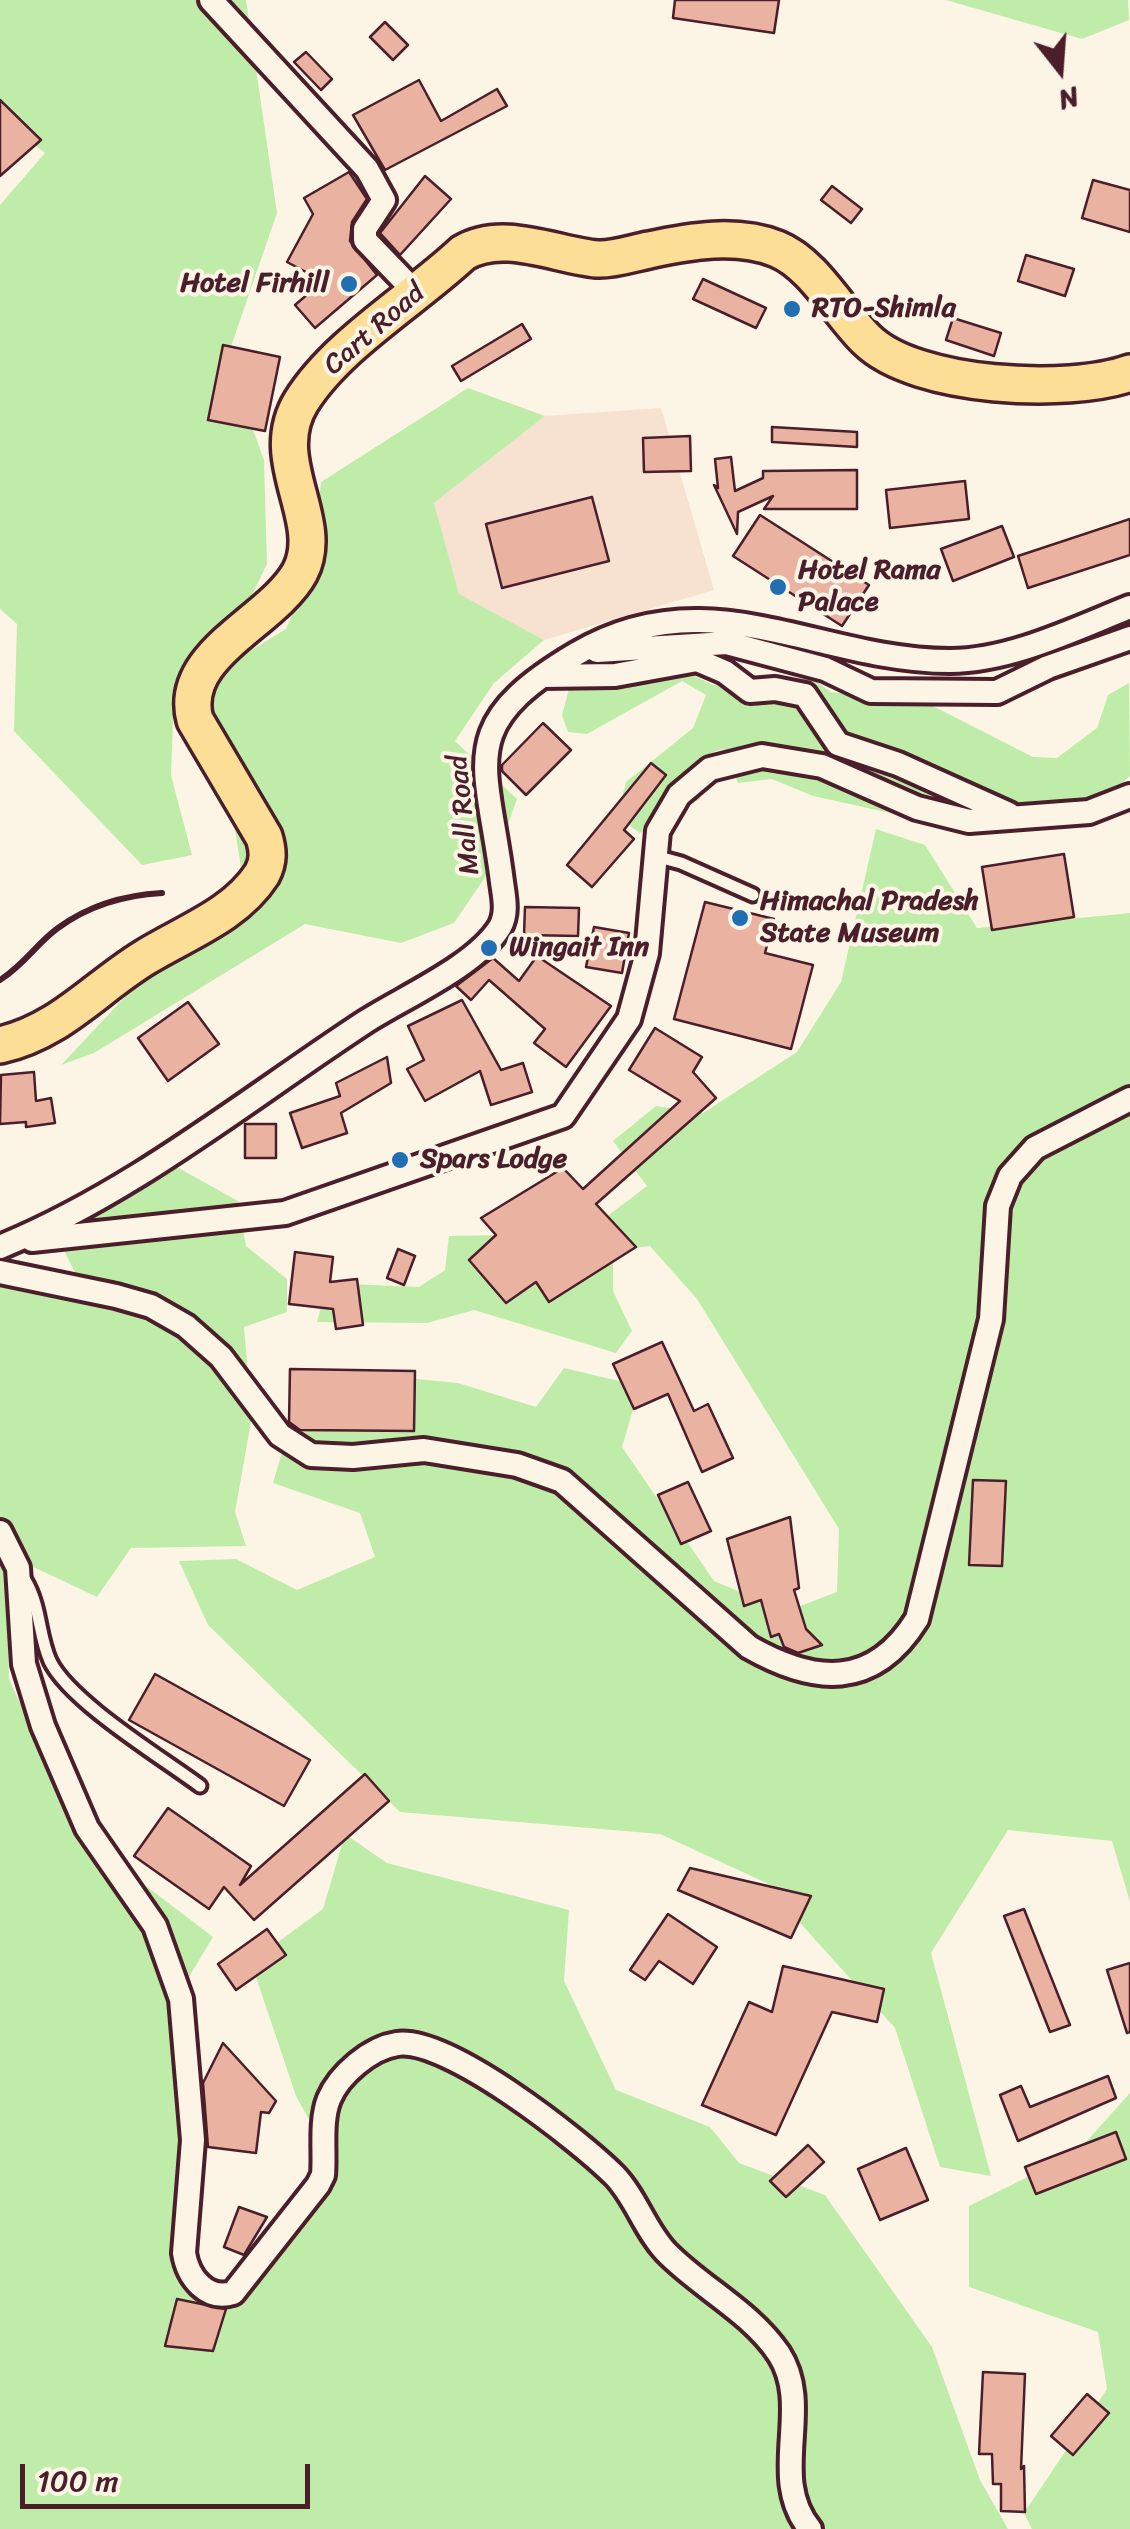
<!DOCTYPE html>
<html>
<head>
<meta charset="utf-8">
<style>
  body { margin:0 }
  #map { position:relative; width:1130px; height:2529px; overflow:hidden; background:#fcf5e5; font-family:Sriracha,sans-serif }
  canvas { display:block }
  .north { position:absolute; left:1010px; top:20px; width:100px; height:100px; -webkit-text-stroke:8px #fcf5e5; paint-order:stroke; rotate:163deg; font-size:28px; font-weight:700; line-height:40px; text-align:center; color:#4a1f2b }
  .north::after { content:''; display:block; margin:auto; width:35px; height:45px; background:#4a1f2b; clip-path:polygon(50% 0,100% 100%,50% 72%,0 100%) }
  .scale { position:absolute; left:20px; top:2464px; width:290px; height:45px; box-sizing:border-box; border:5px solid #4a1f2b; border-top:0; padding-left:12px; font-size:30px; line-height:35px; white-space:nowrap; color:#4a1f2b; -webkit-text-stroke:8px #fcf5e5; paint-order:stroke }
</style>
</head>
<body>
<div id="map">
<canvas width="1130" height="2529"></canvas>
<div class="north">N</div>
<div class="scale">100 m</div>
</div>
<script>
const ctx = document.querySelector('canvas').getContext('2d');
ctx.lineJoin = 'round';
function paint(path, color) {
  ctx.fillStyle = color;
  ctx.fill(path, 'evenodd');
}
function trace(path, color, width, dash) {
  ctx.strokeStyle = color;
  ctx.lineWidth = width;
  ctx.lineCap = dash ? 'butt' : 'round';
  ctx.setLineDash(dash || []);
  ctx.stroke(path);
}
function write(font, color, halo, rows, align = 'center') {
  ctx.font = font + ' Sriracha,sans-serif';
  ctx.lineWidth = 8;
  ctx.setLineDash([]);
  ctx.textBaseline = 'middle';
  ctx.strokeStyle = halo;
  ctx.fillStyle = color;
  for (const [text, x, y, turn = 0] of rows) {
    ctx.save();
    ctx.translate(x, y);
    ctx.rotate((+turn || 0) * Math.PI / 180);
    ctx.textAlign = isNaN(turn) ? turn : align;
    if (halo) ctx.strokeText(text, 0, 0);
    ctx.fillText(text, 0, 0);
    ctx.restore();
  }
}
paint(new Path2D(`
  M661,408L714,590L544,640L459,595L434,503L545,416Z`), '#f7e1d1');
paint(new Path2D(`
  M0,0H246L277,213L227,358L264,460L267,564L254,591L198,664L173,721L171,775L192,855L142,865L14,731L17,624L0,609V205L45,153L0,117Z
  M946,0H1128L1129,20L1082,39Z
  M468,388L545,416L434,503L459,594L544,640L494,683L455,741L517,799L494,864L454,923L401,943L305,924L94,1053L61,1065L140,981L226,930L246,900L233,817L198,718L225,666L286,629L311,573L321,482Z
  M656,657L713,685L811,678L831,692L929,704L1033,757L1057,758L1097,728L1108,695L1129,683L1130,776L1073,827L904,816L813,796L772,779L738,783L724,749L713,752L700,799L640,833L617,817L626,782L693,728L706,695L682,681L587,734L568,732L562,715L569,689Z
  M876,829L925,845L977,928L1130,913V1902L1112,1841L1008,1830L931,1953L991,2176L940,2167L895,2028L801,1924L773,1886L660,1834L400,1812L208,1625L179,1561L236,1559L297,1590L375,1557L360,1513L273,1483L297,1401L376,1375L458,1383L536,1407L564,1368L640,1386L622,1447L714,1581L787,1611L837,1592L839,1529L697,1299L650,1246L613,1251V1291L632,1331L616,1353L474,1310L427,1323L317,1322L327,1283L419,1287L445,1270L449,1236L500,1235L573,1242L647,1186L613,1141L656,1106L703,1113L797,1052L841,982Z
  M157,1156L238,1201L246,1246L287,1279V1312L244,1327L252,1416L235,1512L246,1546L131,1548L97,1597L6,1554L9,1679L79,1835L213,1937L172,2005L208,2108L177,2177L178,2267L243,2294L336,2169L296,2096L251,1962L323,1909L345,1834L387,1863L569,1910L564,1981L616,2090L710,2127L739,2163L825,2195L932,2347L980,2480L1008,2529H0V1280L84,1291L59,1240L86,1201Z
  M1130,2093V2529H1032L1024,2513L1107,2389L1098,2332L969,2287V2206L1076,2153Z`), '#c0eca9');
const building = new Path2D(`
  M675,0H779L774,33L673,18Z
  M385,22L408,45L393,60L370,37Z
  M306,52L332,79L321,90L294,62Z
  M419,80L441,121L497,89L507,106L385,170L353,115Z
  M0,100L41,140L0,176Z
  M349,172L367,199L352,222L350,241L377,275L315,328L295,305L323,281L287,262L313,214L304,198Z
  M425,176L451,199L400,255L380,233Z
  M1093,180L1130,190V232L1082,218Z
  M832,186L862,209L851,223L821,200Z
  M1026,255L1074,269L1065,296L1018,281Z
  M703,279L766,308L756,328L693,299Z
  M953,318L1001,333L994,356L946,340Z
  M522,324L531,339L461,381L452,366Z
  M223,345L280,357L265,431L208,420Z
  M772,427L857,432V447L772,442Z
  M690,436L691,471L644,472L643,438Z
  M731,457L735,491L763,478V471L857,470V509H764L773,496L738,512L737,534L714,485L718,488L715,459Z
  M965,481L969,519L890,528L886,490Z
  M592,497L609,561L502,588L486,524Z
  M760,515L869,585L842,626L733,556Z
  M1130,519V555L1028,588L1018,556Z
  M1002,526L1014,557L953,581L941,549Z
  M543,723L571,750L526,795L502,771V765Z
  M651,763L666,775L624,830L634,839L592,887L567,865Z
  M1064,854L1074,917L992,930L982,867Z
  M705,902L774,919L765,953L813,965L791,1049L674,1019Z
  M525,907L579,908L578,936L524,935Z
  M594,927L629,933L622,973L586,967Z
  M537,956L611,1006L566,1067L534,1043L545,1029L489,980L471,1000L456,986L493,958L519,981Z
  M462,1000L501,1070L523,1063L532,1092L491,1105L480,1071L425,1101L407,1069L424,1060L408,1026Z
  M188,1002L219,1044L168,1081L138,1038Z
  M655,1028L702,1057L693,1072L716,1098L596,1204L636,1247L549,1302L536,1282L506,1303L469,1260L496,1235L481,1218L563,1168L583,1189L680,1101L629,1070Z
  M387,1057L391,1083L341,1113L347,1133L302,1148L290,1113L340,1096L336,1083Z
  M34,1072L36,1101L51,1098L55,1123L26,1127V1122L0,1124L1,1075Z
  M245,1124H276V1158H245Z
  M398,1249L415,1256L404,1285L387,1278Z
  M295,1252L333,1257L330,1282L357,1279L363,1325L336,1329L333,1309L289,1304Z
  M662,1342L694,1411L708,1404L733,1458L702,1472L668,1394L634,1409L613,1364Z
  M290,1369L415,1371L414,1431L300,1430L289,1422Z
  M973,1480L1006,1481L1002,1566L969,1565Z
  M688,1482L711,1531L681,1544L658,1495Z
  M790,1517L799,1588L794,1590L806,1629L822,1645L798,1653L784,1647L779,1634L771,1637L761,1600L744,1606L727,1539Z
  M155,1674L310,1760L284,1806L129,1720Z
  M365,1774L389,1801L254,1920L224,1887L209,1909L134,1856L168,1808L251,1866L240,1885Z
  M690,1868L811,1896L791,1938L678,1890Z
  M1024,1909L1070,2025L1050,2032L1004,1916Z
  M668,1914L717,1947L693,1984L659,1961L645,1980L630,1970Z
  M267,1929L286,1955L236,1990L218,1964Z
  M1130,1963V2032L1127,2033L1107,1970Z
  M783,1966L884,1989L877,2022L832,2012L776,2135L702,2105L749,2002L772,2012Z
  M223,2043L276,2101L269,2113L261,2112L256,2153L208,2147L203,2083Z
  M1108,2076L1116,2098L1018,2141L1000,2095L1021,2086L1030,2107Z
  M1116,2132L1126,2159L1036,2194L1025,2167Z
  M808,2145L824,2162L786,2197L770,2181Z
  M906,2148L928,2200L880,2220L858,2169Z
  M239,2207L267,2217L244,2255L224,2247Z
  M177,2299L226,2309L213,2351L165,2346Z
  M983,2372L1025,2374L1021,2469L1024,2466L1025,2512L1001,2511V2484H993L992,2454H979Z
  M1087,2394L1109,2413L1073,2455L1051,2436Z`);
paint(building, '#eab2a1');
trace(building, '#4a1f2b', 2.5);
const service = new Path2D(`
  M655,856L681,863L753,895
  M25,1580C41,1607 38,1634 50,1661C70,1702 161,1757 200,1786`);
const minor = new Path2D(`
  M211,0L367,169L384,200L365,229V240L417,294
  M597,651L727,643L825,669L871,691L997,692L1048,667L1130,638
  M543,676L615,675L697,660L725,672L750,691L775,689L805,695L838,744L898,764L1009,814
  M32,1240L285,1213L563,1116L629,1019L647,953L658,831L679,795L710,769L762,756L822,766L917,808L969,821L1089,812L1130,796
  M0,1247C132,1193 246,1100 365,1022C404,997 476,966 500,927C508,913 504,897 502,882C487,761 453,727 576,654C708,576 818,661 950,661C1010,661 1075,629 1130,607
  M0,1272L116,1296L151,1306L186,1326L221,1357L280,1435L311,1455L353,1457L424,1450L517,1465L562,1481L749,1647C814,1684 873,1690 917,1619L991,1319L998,1206L1010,1176L1035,1148L1130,1099
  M0,1532L18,1568L24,1664L43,1726L87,1828L155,1926L181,1999L193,2140L184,2253C188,2278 207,2301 233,2293L318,2185L323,2175C325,2152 320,2121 329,2099C339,2075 370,2048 397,2044C447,2036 580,2141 615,2176C636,2198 645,2230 666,2252C701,2288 750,2311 779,2354C814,2408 767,2477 810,2529`);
const primary = new Path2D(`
  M0,1045C59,1032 94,989 144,958C184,933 235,916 262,874C269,861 268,850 264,837L195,720C177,654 273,622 300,572C327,520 265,461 301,402C336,345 414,299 463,253C503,229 555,255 597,259C614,260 633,253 649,250C690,241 737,233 777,249C814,264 839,313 867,340C916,388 1069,395 1130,373`);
trace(service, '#4a1f2b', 19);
trace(minor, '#4a1f2b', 30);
trace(primary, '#4a1f2b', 42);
trace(service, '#fcf5e5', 11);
trace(minor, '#fcf5e5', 22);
trace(primary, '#fcde96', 35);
trace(new Path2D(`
  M0,980C25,964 37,943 58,928C88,906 125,895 162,893`), '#4a1f2b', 6);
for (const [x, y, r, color] of [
  [349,284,10,"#1f6fb2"],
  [792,309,10,"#1f6fb2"],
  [778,587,10,"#1f6fb2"],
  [740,918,10,"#1f6fb2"],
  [489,948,10,"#1f6fb2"],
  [400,1160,10,"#1f6fb2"]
]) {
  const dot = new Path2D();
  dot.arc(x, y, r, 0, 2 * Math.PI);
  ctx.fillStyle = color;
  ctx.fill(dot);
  trace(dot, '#fcf5e5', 4);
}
write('bold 28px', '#4a1f2b', '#fcf5e5', [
  ["Hotel Firhill",329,284,"right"],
  ["RTO-Shimla",812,309],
  ["Hotel Rama",798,571],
  ["Palace",798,603],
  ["Himachal Pradesh",760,902],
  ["State Museum",760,934],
  ["Wingait Inn",509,948],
  ["Spars Lodge",420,1160]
], 'left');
write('28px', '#4a1f2b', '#fcf5e5', [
  ["Cart Road",375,330,-41],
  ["Mall Road",465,815,-96]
]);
</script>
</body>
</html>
